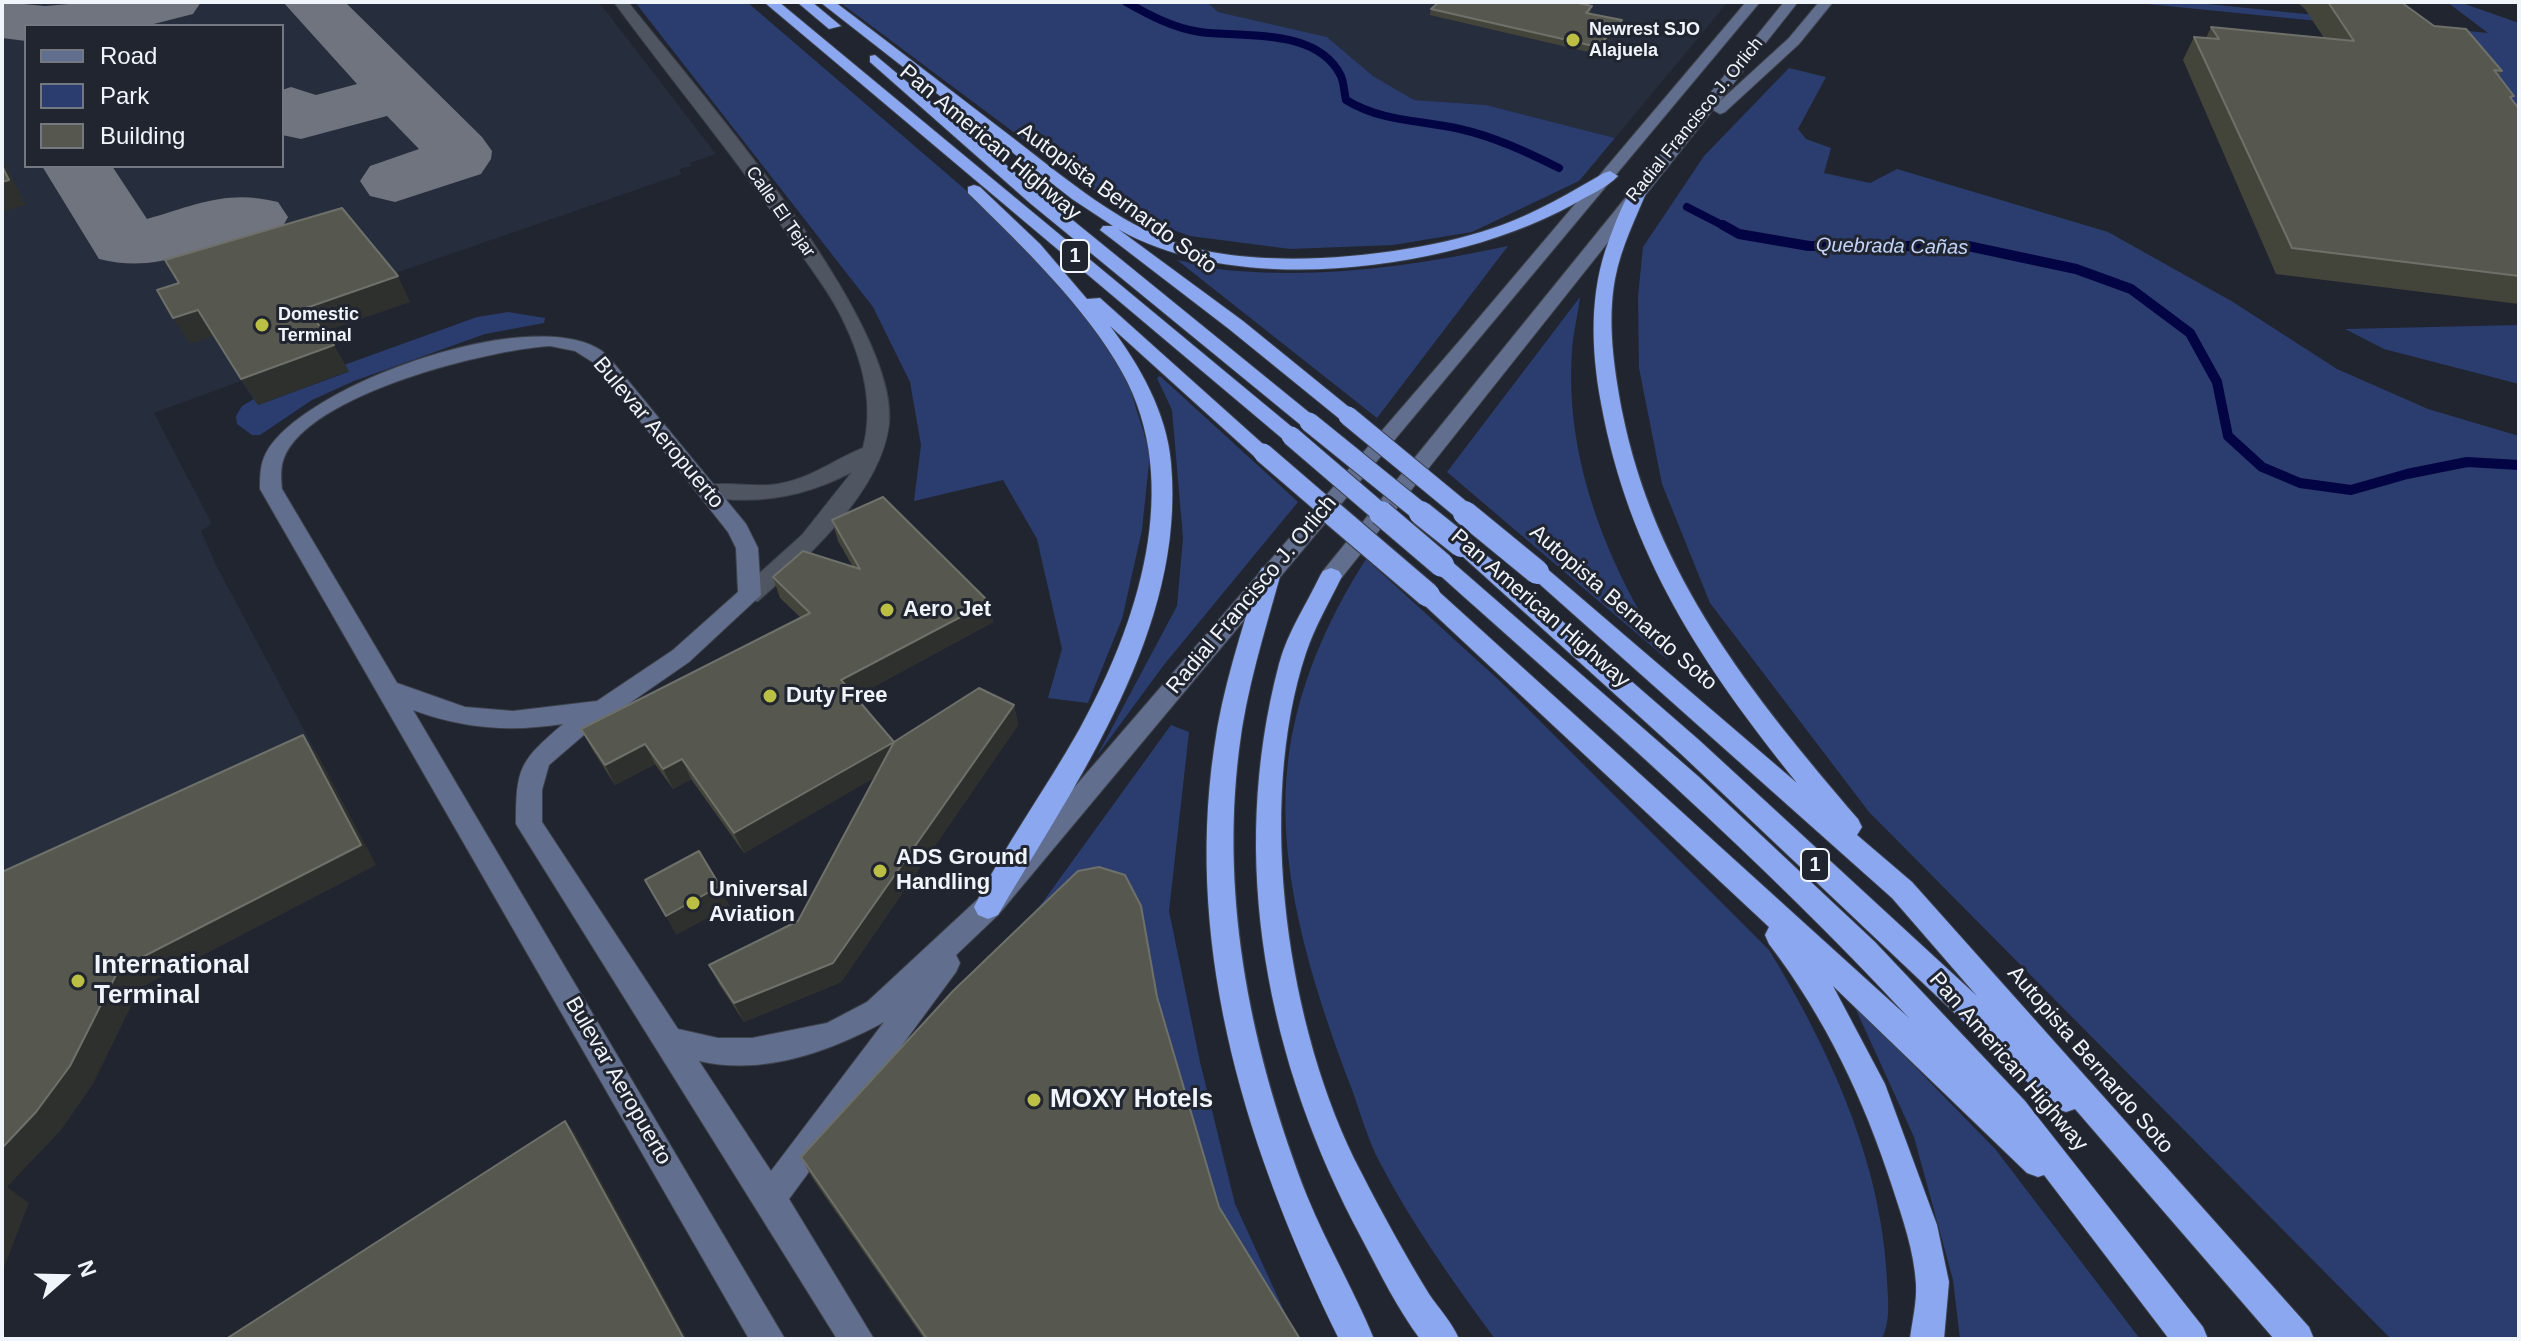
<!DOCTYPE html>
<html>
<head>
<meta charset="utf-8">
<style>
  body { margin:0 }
  #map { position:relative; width:2521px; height:1341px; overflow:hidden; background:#212530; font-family:Helvetica,sans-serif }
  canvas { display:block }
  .frame { position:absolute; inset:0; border:4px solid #f0f4fb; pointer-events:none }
  .legend { position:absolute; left:24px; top:24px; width:260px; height:144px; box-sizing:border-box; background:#212530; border:2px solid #747881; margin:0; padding:10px 14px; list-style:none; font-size:24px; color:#f0f4fb }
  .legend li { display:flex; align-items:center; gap:16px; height:40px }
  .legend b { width:40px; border:2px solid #747881 }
  .north { position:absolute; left:24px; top:1237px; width:80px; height:80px; -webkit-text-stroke:6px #212530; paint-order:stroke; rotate:70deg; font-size:22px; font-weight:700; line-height:32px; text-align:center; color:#f0f4fb }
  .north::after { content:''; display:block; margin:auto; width:28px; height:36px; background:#f0f4fb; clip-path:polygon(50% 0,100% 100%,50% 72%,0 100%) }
</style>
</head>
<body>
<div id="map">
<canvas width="2521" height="1341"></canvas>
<div class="frame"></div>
<ul class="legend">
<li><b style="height:10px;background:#616e8d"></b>Road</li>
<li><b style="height:22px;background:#2b3d6e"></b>Park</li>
<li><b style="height:22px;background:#56584f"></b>Building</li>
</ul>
<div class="north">N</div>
</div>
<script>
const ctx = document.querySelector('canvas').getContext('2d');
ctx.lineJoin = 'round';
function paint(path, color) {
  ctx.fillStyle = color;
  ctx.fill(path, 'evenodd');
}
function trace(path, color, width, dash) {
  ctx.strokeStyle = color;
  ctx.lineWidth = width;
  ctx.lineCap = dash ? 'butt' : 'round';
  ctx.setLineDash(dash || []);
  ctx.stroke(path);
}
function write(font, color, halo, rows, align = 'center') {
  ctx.font = font + ' Helvetica,sans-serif';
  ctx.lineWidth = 6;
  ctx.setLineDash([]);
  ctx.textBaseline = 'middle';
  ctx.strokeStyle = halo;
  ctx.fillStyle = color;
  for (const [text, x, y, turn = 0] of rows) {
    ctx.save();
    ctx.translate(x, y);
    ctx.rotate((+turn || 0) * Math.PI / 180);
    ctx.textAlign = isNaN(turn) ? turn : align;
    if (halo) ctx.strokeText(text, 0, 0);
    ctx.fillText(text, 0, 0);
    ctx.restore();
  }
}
paint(new Path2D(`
  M2,2H599L716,154L690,163L691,166L679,169L682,174L390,275L410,302L321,333L349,371L257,405L241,381L154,413L212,524L201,531L215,563L376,865L2,1060ZM26,26H282V166H26Z
  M1207,2H1728L1615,138L1486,105L1414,100L1373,76L1327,37L1218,12Z`), '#262d3d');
paint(new Path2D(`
  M635,2H747L1046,259L1098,322L1127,379L1150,453L1142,530L1122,619L1088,703L1048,698L1062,649L1037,539L1003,480L914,501L921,445L910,382L873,307Z
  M849,2H1207L1218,12L1327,37L1373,76L1414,100L1486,105L1615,138L1579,181L1472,232L1393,245L1290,249L1190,236L1129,214L1063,169L842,4Z
  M2127,2H2189L2488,33L2447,2H2459L2519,23V154L2348,24Z
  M1789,68L1826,77L1798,129L1806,139L1831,148L1824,173L1870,183L1897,169L2108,232L2233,302L2337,369L2428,409L2519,436V1339H2391L1869,812L1710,603L1662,484L1639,368L1638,297L1643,247L1704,156Z
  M1508,246L1377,418L1177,260C1197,264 1217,270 1238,271C1328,278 1420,265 1508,246Z
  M1580,297C1578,315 1573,333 1572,351C1564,463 1610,569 1669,661L1447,472Z
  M508,312L545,318L544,323L485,334L354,381L312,400L260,435H252L237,424L236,416L242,406L254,399L258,405L348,372L344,365L477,317Z
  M2519,325V384L2384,349L2345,329Z
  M1160,376L1298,502L1163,666L1097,756L1177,606L1183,538L1172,410L1157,378Z
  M1366,559L1501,682L1769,950C1829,1048 1882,1163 1887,1280C1888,1301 1891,1319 1882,1339H1495C1453,1282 1412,1224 1379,1161C1367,1138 1360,1111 1351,1087C1313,986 1275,870 1288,761C1297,688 1327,620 1366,559Z
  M1171,725L1189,732L1169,911L1200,1062L1235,1204L1297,1339L961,1015Z
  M1853,1003L1996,1150L2140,1339H1960L1953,1280L1914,1137Z`), '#2b3d6e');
trace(new Path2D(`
  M1126,2C1149,15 1173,28 1200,32C1244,38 1317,27 1341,76C1344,83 1344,92 1346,100C1382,122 1420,120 1460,129C1495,137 1527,152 1559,168
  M1687,207L1726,227`), '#030444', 8);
trace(new Path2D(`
  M1723,225L1739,234L1809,246H1968L2076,269L2131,289L2190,333L2217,382L2228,436L2262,467L2300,483L2351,490L2407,474L2467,462L2519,465`), '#030444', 10);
paint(new Path2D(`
  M2,2L45,6L93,2H201L193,14L146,26H26V41L2,38Z
  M283,2H345L482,137L492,151L491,159L481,174L395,202L370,196L360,181L370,166L419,149L387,116L301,139L282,135V90L291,87L316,95L357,84Z
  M42,166H112L147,219C195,205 228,189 278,202L288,217L277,237L251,243L236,239C186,254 151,272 99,259Z`), '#70747e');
const street = new Path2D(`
  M614,2H628C694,86 900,320 889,424C881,492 807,558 758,601H742L739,595L742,589L802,535L852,472C812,493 770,503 725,499C714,498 703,499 696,490C705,479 753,487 770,485C806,482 831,461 863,448C875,404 862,358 842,318C830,293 812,270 796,247C740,162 674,84 614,2Z`);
const secondary = new Path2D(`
  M1746,2H1760L998,915L956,955L960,963L956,972L789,1199L874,1339H837L516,824C516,767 520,761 563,724C510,732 464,729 413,710L785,1339H749L260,489C260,477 260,464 266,453C302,384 545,298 607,355L746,524L758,548L761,595L689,662L585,734L549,765L542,790V822L678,1029L718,1038H752L827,1023L867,1002L978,899L1461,339ZM550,346L575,351L594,363L728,532L736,548L738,592L673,650L597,701L513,711L465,707L397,683L282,489C281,479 280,468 284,458C309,394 487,350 550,346ZM884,1022L771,1171L699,1061C762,1076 829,1052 884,1022Z
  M1784,2H1798L1719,102L1789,38L1819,2H1833L1799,44L1725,112L1720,114L1713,110L1339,581H1323L1320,576L1323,571Z`);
const highway = new Path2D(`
  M764,2H779L1298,432L1301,436L1298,440H1284Z
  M797,2H812L841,26L829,29Z
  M820,2H835C895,47 954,93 1013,138C1061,175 1108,215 1163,238C1250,275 1415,257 1502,225C1538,212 1571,192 1604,173L1610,171L1618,176C1607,188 1587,196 1572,205C1454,270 1239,299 1118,229L1243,321L1355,412L1358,416L1355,420H1341L1229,329L1100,230L1103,226H1113L1072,199Z
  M875,55L1043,196L1316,418L1319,422L1316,426H1302L1031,204L870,62V56Z
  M1640,183L1648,188C1636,218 1621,247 1615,279C1607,322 1614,368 1622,411C1655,576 1752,695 1858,819L1862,827L1857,835L1912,882L2309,1327L2314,1339H2274L2075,1109L2066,1112L2055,1108L1681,754L1450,545L1453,540H1469L1699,740L1977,996L1892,898L1526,572L1529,567H1545L1797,783C1702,664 1629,556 1601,403C1591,349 1589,292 1609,240C1614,227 1628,186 1640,183Z
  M974,185L980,187L1040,244L1087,299L1100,298L1273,453L1263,459L1256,458L1110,326C1139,364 1167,413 1171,463C1186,629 1078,779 998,915L988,919L978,915L974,907C1004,846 1046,789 1079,730C1137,626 1185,484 1122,372C1086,307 1021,245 968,193V187Z
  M1442,557L1450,560L1699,777L1875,942L2025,1101L2203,1327L2208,1339H2169L2044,1175L2038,1177L2027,1173L1833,986L1885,1084L1937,1225L1949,1282L1944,1339H1910C1912,1321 1917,1303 1916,1284C1914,1251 1903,1220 1893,1189C1864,1099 1826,1019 1769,944L1765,935L1769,927L1420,601L1417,595L1420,589H1436L1909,1018C1761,858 1596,715 1434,570L1431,565L1434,560Z
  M1270,565L1278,568L1281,573C1265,631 1246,690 1239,750C1220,903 1252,1054 1307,1196C1327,1245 1354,1290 1374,1339H1339C1249,1156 1184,955 1214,749C1222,689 1242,631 1259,573L1262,568Z
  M1331,568L1339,571L1342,576C1330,601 1315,626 1306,653C1255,806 1287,1031 1361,1172C1382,1213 1405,1255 1429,1294C1439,1309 1452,1322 1459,1339H1420C1397,1308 1380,1273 1362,1239C1267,1062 1227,861 1279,664C1287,633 1306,605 1320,576L1323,571Z`);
trace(street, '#3d414a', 2);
trace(secondary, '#3d414a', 2);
trace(highway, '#3d414a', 2);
paint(street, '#505562');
paint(secondary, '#616e8d');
paint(highway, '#8aa7f0');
const highwayBridgeFar1 = new Path2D(`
  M1348,416L1468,515
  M1309,422L1424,515
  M1291,436L1383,515
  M1263,453L1335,515`);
const highwayBridge = new Path2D(`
  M1332,513L1428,595
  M1381,513L1442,565
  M1421,513L1461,545
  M1465,513L1537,572`);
trace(highwayBridgeFar1, '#3d414a', 21, []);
trace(highwayBridge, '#3d414a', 26, []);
trace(highwayBridgeFar1, '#8aa7f0', 19);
trace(highwayBridge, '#8aa7f0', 24);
paint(new Path2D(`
  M2297,2H2401L2434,26L2502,71L2499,76L2512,100L2519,109V304L2276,274L2183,60L2194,37L2206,38L2211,27L2324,38L2305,9Z
  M1592,6L1590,14L1621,26L1597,54L1430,15L1431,9Z
  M832,520L989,602L993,622L855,697L894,742L1014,705L1018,725L841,982L744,1022L719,984L709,965L798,921L875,777L744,853L691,779L673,789L655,764L615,785L592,749L581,729L801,618L780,598L773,577L853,567L838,541Z
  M1157,997L1219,1207L1300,1339H924L813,1179L801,1157Z`), '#44453a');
paint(new Path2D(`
  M1622,20L1621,26L1597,54L1598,47Z
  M2,158L26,205L2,212Z
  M398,276L410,302L320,333L306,308Z
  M198,310L214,336L190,344L173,318Z
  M334,345L349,371L258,405L241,379Z
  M989,602L993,622L848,701L841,680Z
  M1014,705L1018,725L841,982L744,1022L734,1003Z
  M303,735L318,755L376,865L140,988L93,1084L61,1130L7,1187L29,1203L2,1272V1148L119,969Z
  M894,742L900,763L744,853L734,833Z
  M645,744L655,764L615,785L605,765Z
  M682,759L691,779L673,789L663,769Z
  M720,886L730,906L676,935L666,916Z
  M565,1121L575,1133L687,1339H684Z`), '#2e302e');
const building = new Path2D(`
  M1439,2H1574L1592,6L1586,13L1622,20L1598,47L1431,9Z
  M2328,2H2401L2434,26L2466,29L2502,71L2494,70L2514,96L2510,97L2519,109V276L2292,248L2194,37L2219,39L2211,27L2354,41Z
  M2,166L9,180L2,182Z
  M342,208L398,276L306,308L334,345L241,379L198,310L173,318L157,290L179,283L165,260Z
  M883,497L989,602L841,680L894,742L979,688L1014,705L833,963L734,1003L709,965L798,921L894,742L734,833L682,759L663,769L645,744L605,765L581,729L810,613L773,577L803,551L860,569L832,520Z
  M303,735L361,845L119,969L70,1066L36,1112L2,1148V872Z
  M699,851L720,886L666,916L645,880Z
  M1099,867L1125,875L1141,906L1157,997L1219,1207L1300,1339H927L801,1157L953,991L1078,871Z
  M565,1121L684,1339H226Z`);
paint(building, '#56584f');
trace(building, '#6e706a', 2);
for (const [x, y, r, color] of [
  [1573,40,8,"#bbc045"],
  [262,325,8,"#bbc045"],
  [887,610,8,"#bbc045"],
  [770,696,8,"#bbc045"],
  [880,871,8,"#bbc045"],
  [693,903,8,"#bbc045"],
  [78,981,8,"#bbc045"],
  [1034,1100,8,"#bbc045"]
]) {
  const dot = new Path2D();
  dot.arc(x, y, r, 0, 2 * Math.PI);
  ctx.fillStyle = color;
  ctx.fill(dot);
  trace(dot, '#212530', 3);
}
write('bold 18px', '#f0f4fb', '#212530', [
  ["Newrest SJO",1589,30],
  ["Alajuela",1589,51],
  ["Domestic",278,315],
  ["Terminal",278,336]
], 'left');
write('18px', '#f0f4fb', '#212530', [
  ["Radial Francisco J. Orlich",1695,120,-51],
  ["Calle El Tejar",780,212,55]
]);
write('italic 20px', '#c2d3fa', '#212530', [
  ["Quebrada Cañas",1892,247,1]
]);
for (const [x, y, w] of [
  [1075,256,28],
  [1815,865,28]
]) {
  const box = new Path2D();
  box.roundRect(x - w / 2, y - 16, w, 32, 6);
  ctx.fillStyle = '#212530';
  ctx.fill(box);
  trace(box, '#f0f4fb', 2);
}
write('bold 20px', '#f0f4fb', null, [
  ["1",1075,256],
  ["1",1815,865]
]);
write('22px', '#f0f4fb', '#212530', [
  ["Pan American Highway",990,143,40],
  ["Autopista Bernardo Soto",1117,199,36],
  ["Bulevar Aeropuerto",658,433,50],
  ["Radial Francisco J. Orlich",1252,595,-50],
  ["Autopista Bernardo Soto",1623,608,41],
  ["Pan American Highway",1540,609,41],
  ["Autopista Bernardo Soto",2090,1060,49],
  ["Pan American Highway",2008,1062,49],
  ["Bulevar Aeropuerto",618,1081,60]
]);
write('bold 22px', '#f0f4fb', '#212530', [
  ["Aero Jet",903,610],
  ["Duty Free",786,696],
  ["ADS Ground",896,858],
  ["Handling",896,883],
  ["Universal",709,890],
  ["Aviation",709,915]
], 'left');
write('bold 26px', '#f0f4fb', '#212530', [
  ["International",94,966],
  ["Terminal",94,996],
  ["MOXY Hotels",1050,1100]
], 'left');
</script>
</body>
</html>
